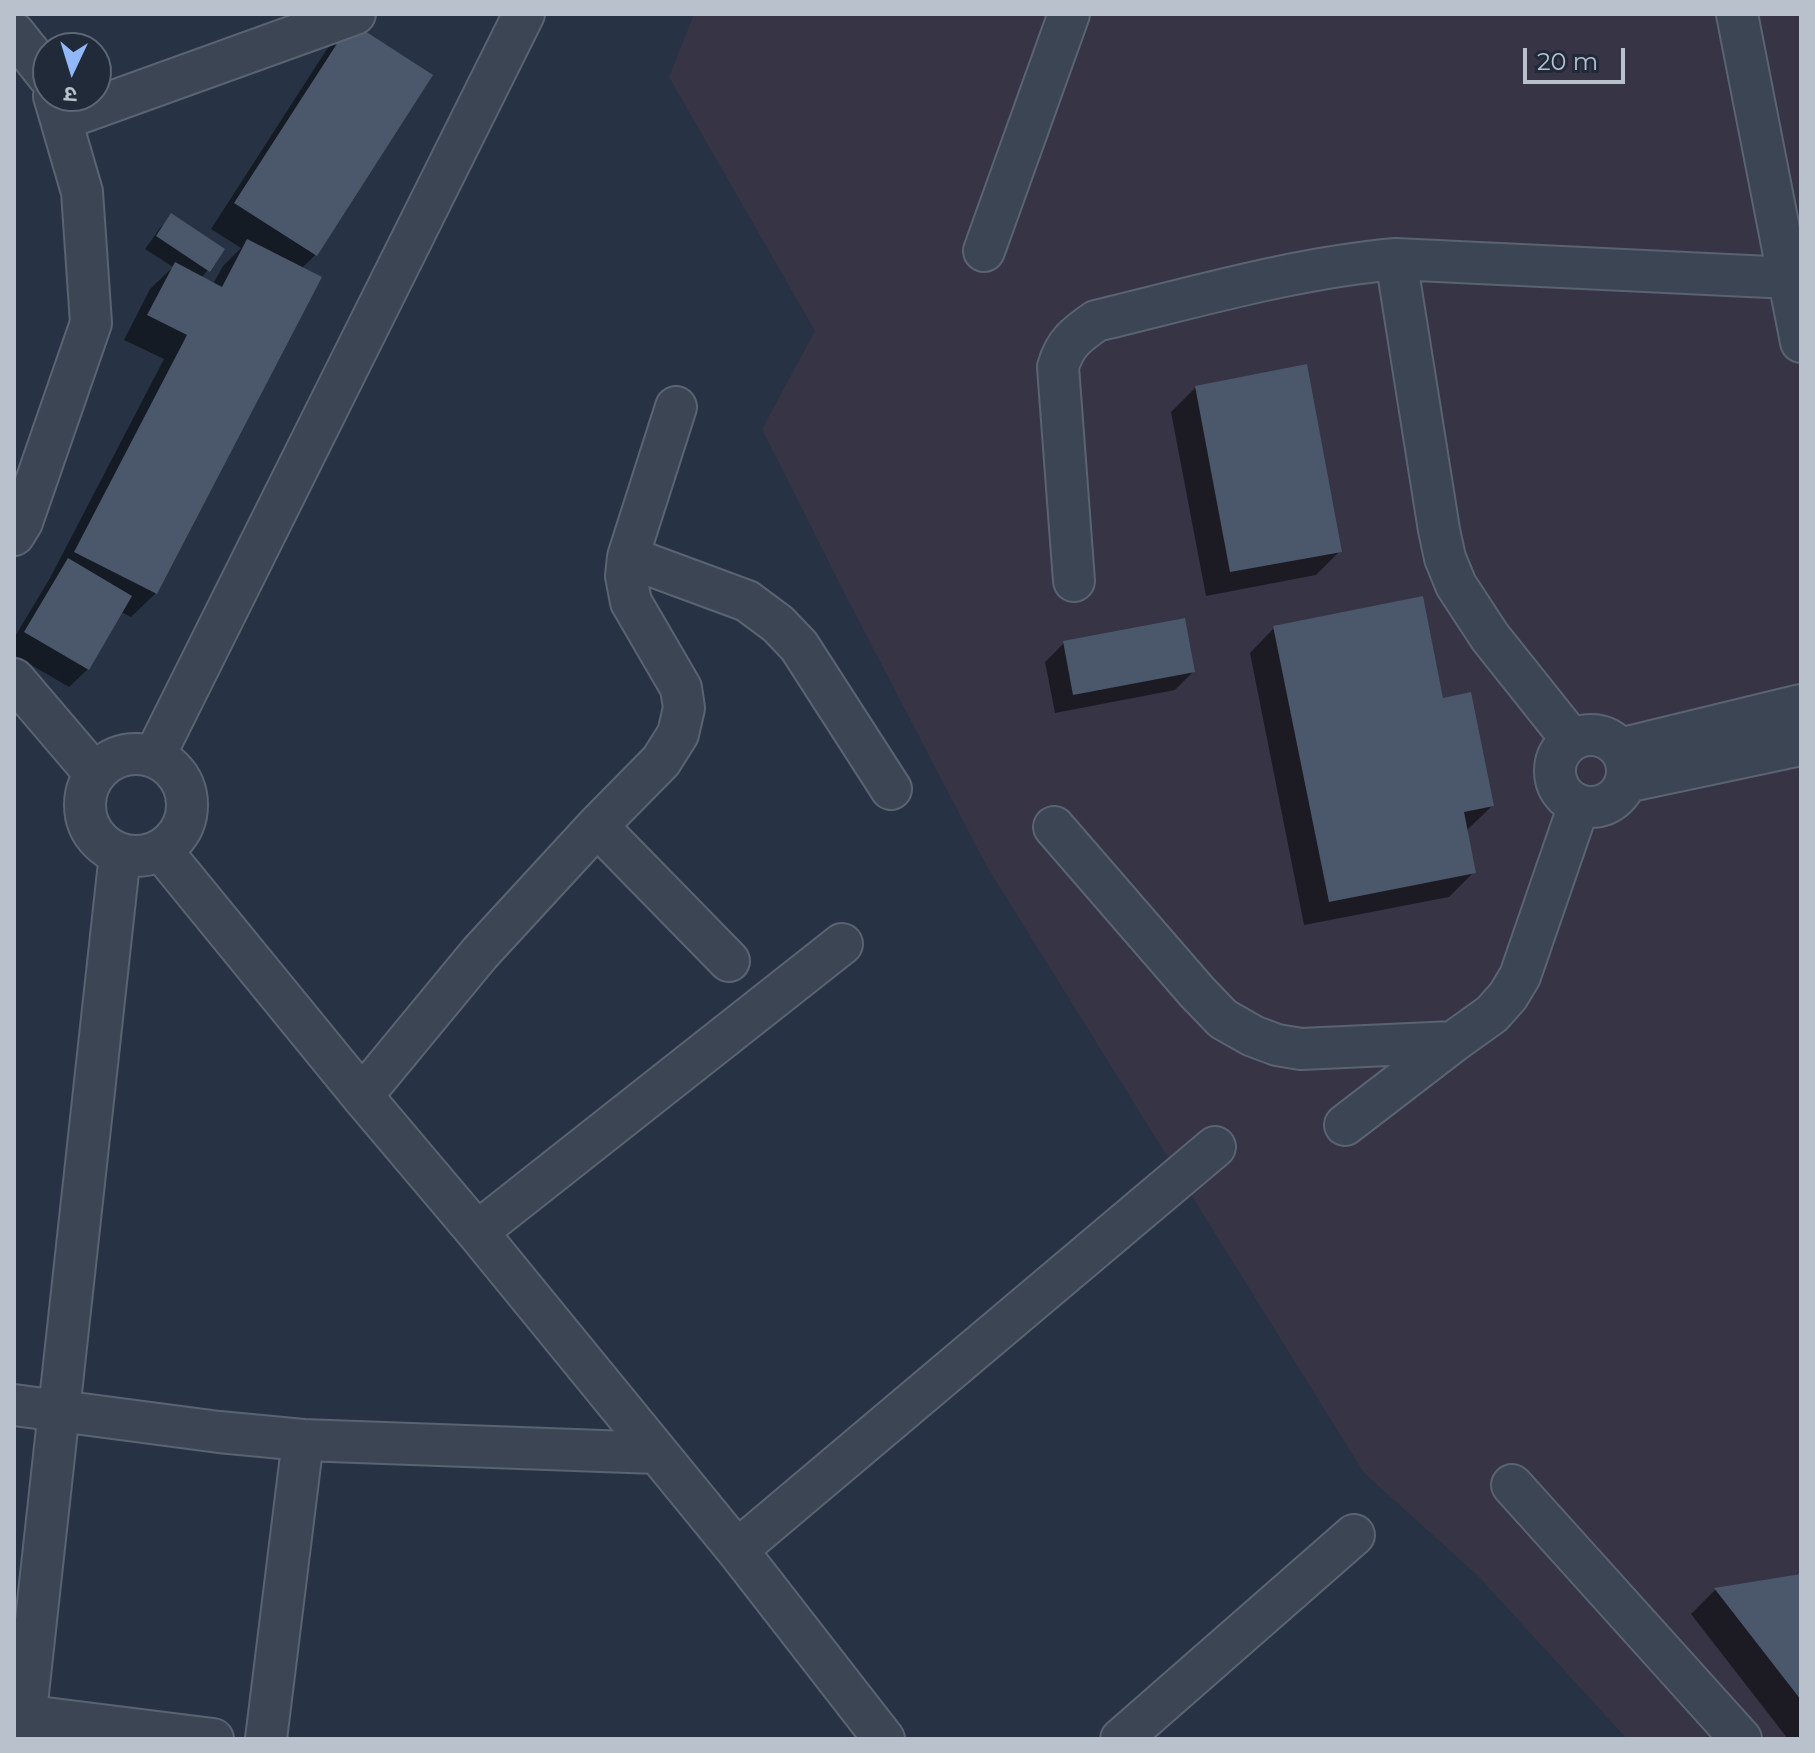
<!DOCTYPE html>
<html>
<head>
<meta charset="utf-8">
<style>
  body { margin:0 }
  #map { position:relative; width:1815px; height:1753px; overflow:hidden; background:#273344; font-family:Montserrat,"Noto Sans Devanagari",sans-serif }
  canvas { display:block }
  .frame { position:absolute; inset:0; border:16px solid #b9c1cd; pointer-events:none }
  .north { position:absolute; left:32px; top:32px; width:80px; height:80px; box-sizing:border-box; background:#202a39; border:2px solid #5d6674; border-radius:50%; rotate:184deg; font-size:22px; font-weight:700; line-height:32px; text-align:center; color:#b9c1cd }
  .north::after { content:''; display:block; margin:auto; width:28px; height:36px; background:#91b8fa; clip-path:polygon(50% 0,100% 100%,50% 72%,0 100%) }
  .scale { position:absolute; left:1523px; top:48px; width:102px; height:36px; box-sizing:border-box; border:4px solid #b9c1cd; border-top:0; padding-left:10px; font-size:24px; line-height:28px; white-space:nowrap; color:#b9c1cd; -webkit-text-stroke:6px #202a39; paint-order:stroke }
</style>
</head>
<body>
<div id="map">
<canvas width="1815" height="1753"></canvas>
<div class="frame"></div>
<div class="north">उ</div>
<div class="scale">20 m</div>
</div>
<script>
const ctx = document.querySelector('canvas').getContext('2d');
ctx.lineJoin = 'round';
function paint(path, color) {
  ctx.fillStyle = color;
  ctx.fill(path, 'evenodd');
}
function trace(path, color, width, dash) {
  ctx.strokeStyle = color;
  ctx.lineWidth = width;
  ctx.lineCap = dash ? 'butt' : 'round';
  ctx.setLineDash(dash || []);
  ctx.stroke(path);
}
paint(new Path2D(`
  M694,14H1801V1739H1627L1478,1576L1364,1473L986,865L849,602L762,429L815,331L669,77Z`), '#363445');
paint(new Path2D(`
  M352,25L431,76L315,255L301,269L156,593L131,617L121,612L88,669L69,687L14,655V638L50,578L164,359L124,340L150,289L173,267L145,249L160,228L172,216L208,270L201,278L213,284L223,266L241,248L211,229L327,49Z
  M1196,387L1340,551L1316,575L1206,596L1171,412Z
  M1274,628L1492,806L1467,830L1474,872L1449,897L1304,925L1250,653Z
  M1064,643L1193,672L1175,690L1055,713L1045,662Z
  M1801,1576V1739H1788L1691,1614L1715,1590Z`), '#0007');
paint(new Path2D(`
  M351,22L433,75L317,256L234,203Z
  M171,213L225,249L210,272L156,236Z
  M247,239L322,277L157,594L74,552L187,335L147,315L175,262L222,287Z
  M1307,364L1342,552L1230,572L1195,386Z
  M68,558L132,596L89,670L24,632Z
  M1423,596L1443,698L1471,692L1494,806L1464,812L1476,873L1329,902L1273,626Z
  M1185,618L1195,672L1073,695L1063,641Z
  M1801,1574V1700L1714,1588Z`), '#4b576a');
const minor = new Path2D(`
  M1737,14L1801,342
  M14,33L48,76
  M61,120L355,14
  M984,251L1069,14
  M1396,259L1439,530L1445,558L1456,585L1490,637L1572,740
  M14,535L22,522L91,323L82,192L54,96
  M628,557L747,601L778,624L799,646L891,789
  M1074,581L1058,367C1065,343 1076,335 1096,321C1196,297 1294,268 1396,259L1790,278
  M14,679L95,774
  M1555 771a36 36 0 1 1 72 0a36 36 0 1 1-72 0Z
  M1620,749L1801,705
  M85 805a51 51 0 1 1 102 0a51 51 0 1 1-102 0Z
  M154,757L524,14
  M1626,782L1801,745
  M597,826L729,961
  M1054,827L1197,992L1223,1019L1253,1036L1277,1045L1301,1049L1453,1042
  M161,850L362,1096L477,1232L737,1550L884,1739
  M362,1096L480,953L597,826L661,761L678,734L684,708L681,688L631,602L626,576L628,557L676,407
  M1345,1125L1453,1042L1492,1014L1508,996L1520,976L1579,805
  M477,1232L842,944
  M14,1405L219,1432L303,1440L656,1453
  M1512,1485L1741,1739
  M737,1550L1215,1147
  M14,1714L213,1739
  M23,1739L120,854
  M266,1739L303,1440
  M1121,1739L1354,1535`);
trace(minor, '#5a6371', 44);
trace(minor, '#3c4554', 40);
</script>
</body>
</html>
